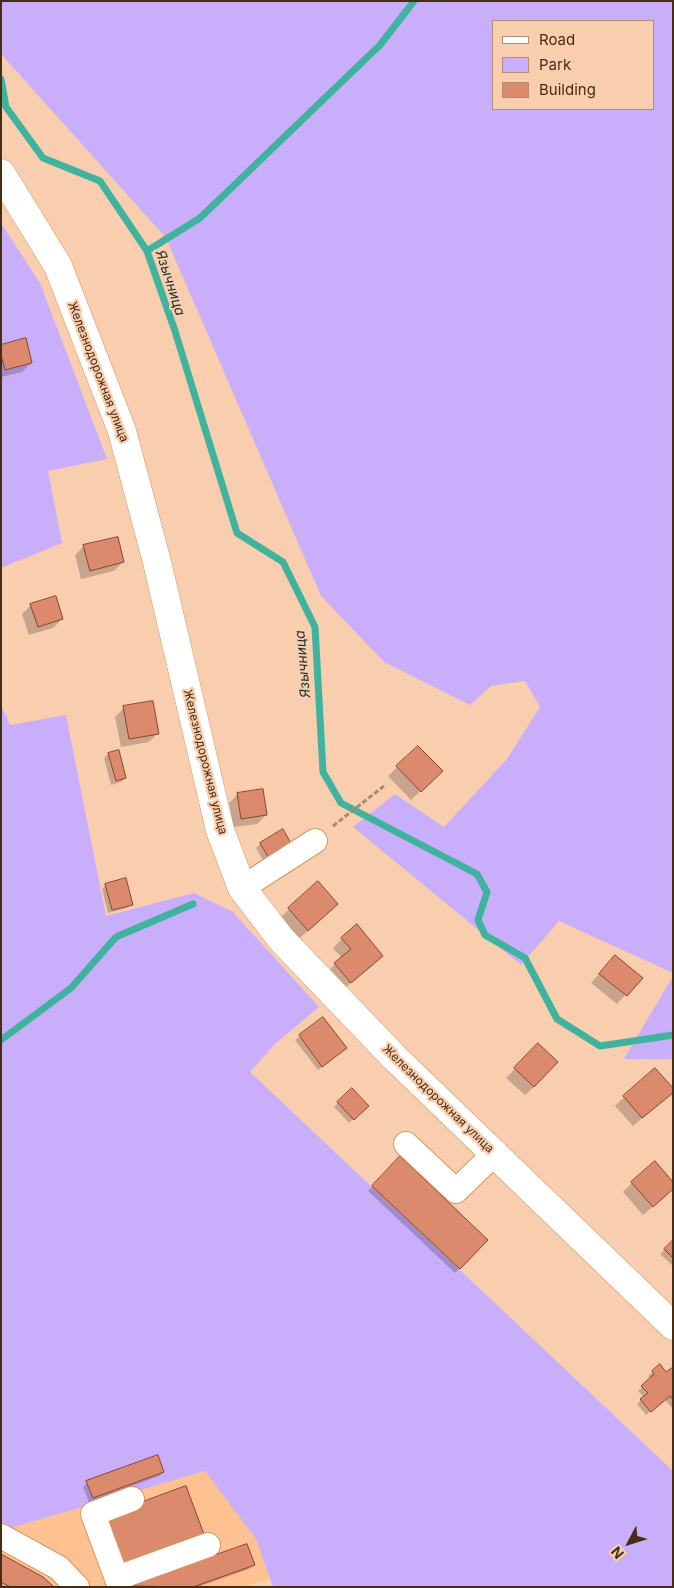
<!DOCTYPE html>
<html>
<head>
<meta charset="utf-8">
<style>
  body { margin:0 }
  #map { position:relative; width:674px; height:1588px; overflow:hidden; background:#f9ceae; font-family:Inter,sans-serif }
  canvas { display:block }
  .frame { position:absolute; inset:0; border:2px solid #472c14; pointer-events:none }
  .legend { position:absolute; left:492px; top:20px; width:162px; height:90px; box-sizing:border-box; background:#f9ceae; border:1px solid #b28d70; margin:0; padding:6px 9px; list-style:none; font-size:15px; color:#472c14 }
  .legend li { display:flex; align-items:center; gap:10px; height:25px }
  .legend b { width:25px; border:1px solid #b28d70 }
  .north { position:absolute; left:604px; top:1518px; width:50px; height:50px; -webkit-text-stroke:4px #f9ceae; paint-order:stroke; rotate:230deg; font-size:14px; font-weight:700; line-height:20px; text-align:center; color:#472c14 }
  .north::after { content:''; display:block; margin:auto; width:18px; height:22px; background:#472c14; clip-path:polygon(50% 0,100% 100%,50% 72%,0 100%) }
</style>
</head>
<body>
<div id="map">
<canvas width="674" height="1588"></canvas>
<div class="frame"></div>
<ul class="legend">
<li><b style="height:6px;background:#fff"></b>Road</li>
<li><b style="height:14px;background:#c9affb"></b>Park</li>
<li><b style="height:14px;background:#db8a6e"></b>Building</li>
</ul>
<div class="north">N</div>
</div>
<script>
const ctx = document.querySelector('canvas').getContext('2d');
ctx.lineJoin = 'round';
function paint(path, color) {
  ctx.fillStyle = color;
  ctx.fill(path, 'evenodd');
}
function trace(path, color, width, dash) {
  ctx.strokeStyle = color;
  ctx.lineWidth = width;
  ctx.lineCap = dash ? 'butt' : 'round';
  ctx.setLineDash(dash || []);
  ctx.stroke(path);
}
function write(font, color, halo, rows, align = 'center') {
  ctx.font = font + ' Inter,sans-serif';
  ctx.lineWidth = 4.5;
  ctx.setLineDash([]);
  ctx.textBaseline = 'middle';
  ctx.strokeStyle = halo;
  ctx.fillStyle = color;
  for (const [text, x, y, turn = 0] of rows) {
    ctx.save();
    ctx.translate(x, y);
    ctx.rotate((+turn || 0) * Math.PI / 180);
    ctx.textAlign = isNaN(turn) ? turn : align;
    if (halo) ctx.strokeText(text, 0, 0);
    ctx.fillText(text, 0, 0);
    ctx.restore();
  }
}
paint(new Path2D(`
  M205,1471L256,1539L270,1578L245,1587H10L1,1582V1526L7,1529Z`), '#fec191');
paint(new Path2D(`
  M1,1H673V973L559,921L521,965L353,827L395,794L444,827L507,759L540,707L525,681L491,686L470,705L384,662L321,596L166,238L1,54ZM493,21H653V109H493Z
  M1,223L40,283L107,459L48,471L62,543L1,568Z
  M1,705L10,725L66,715L106,916L194,893L233,912L319,1007L276,1043L250,1072L673,1471V1587H273L256,1539L205,1471L7,1529L1,1526Z
  M673,976V1059H624Z`), '#c9affb');
paint(new Path2D(`
  M1,346L31,363L22,372L1,377Z
  M84,546L123,562L114,571L81,579L75,555Z
  M31,605L62,619L53,628L29,635L22,614Z
  M124,708L158,733L149,742L121,747L115,717Z
  M418,747L441,771L411,800L388,776Z
  M108,754L125,778L121,782L111,785L104,758Z
  M238,794L266,815L257,824L233,827L229,803Z
  M283,831L265,864L256,848L260,844Z
  M317,883L327,913L299,939L280,918Z
  M106,885L131,904L127,908L108,913L102,889Z
  M342,939L373,965L341,991L326,973L342,958L333,948Z
  M615,956L641,978L617,1004L591,983Z
  M322,1019L341,1052L318,1070L295,1040Z
  M529,1054L534,1087L525,1095L506,1078Z
  M352,1089L367,1106L349,1123L334,1107Z
  M624,1097L664,1100L633,1126L615,1106Z
  M400,1158L486,1240L455,1273L368,1191Z
  M632,1183L666,1195L643,1215L623,1192Z
  M673,1241V1266L660,1254Z
  M660,1366L666,1374L673,1368V1409L665,1400L646,1415L637,1404L644,1397L638,1391L651,1379L648,1376Z
  M163,1472L159,1476L89,1502L83,1487L87,1483Z
  M246,1546L253,1565L249,1569L198,1587H131Z
  M1,1555L52,1587H1Z`), '#0003');
trace(new Path2D(`
  M1,79L6,107L43,158L100,181L147,251L175,331L237,533L283,562L315,627L323,772L341,803L477,874L487,892L478,920L485,935L525,958L557,1019L600,1046L673,1035
  M147,251L200,218L380,45L414,1
  M1,1040L71,988L116,937L193,904`), '#40b39f', 7);
const building = new Path2D(`
  M26,338L32,363L5,370L1,355V345Z
  M118,537L124,562L90,571L83,545Z
  M56,596L63,619L38,627L30,604Z
  M153,701L159,734L129,739L123,706Z
  M418,746L443,771L421,792L396,766Z
  M119,750L126,778L116,781L108,753Z
  M263,789L267,815L241,819L237,793Z
  M283,829L293,847L270,860L260,843Z
  M126,878L133,905L112,910L105,884Z
  M318,881L338,904L308,931L288,908Z
  M357,924L383,956L351,983L334,963L351,949L341,938Z
  M615,955L643,978L627,996L599,974Z
  M323,1017L347,1048L322,1067L299,1035Z
  M538,1043L558,1062L534,1087L514,1068Z
  M655,1068L673,1088V1093L642,1118L623,1096Z
  M352,1088L369,1106L354,1120L337,1102Z
  M400,1156L488,1240L460,1269L372,1186Z
  M655,1161L673,1182V1189L653,1207L631,1182Z
  M673,1240V1258L664,1249Z
  M660,1364L666,1372L673,1367V1400L670,1396L651,1412L640,1399L648,1393L641,1386L654,1374L652,1371Z
  M158,1455L164,1472L93,1498L86,1481Z
  M186,1486L205,1537L121,1568L102,1517Z
  M247,1544L255,1565L193,1587L128,1586Z
  M1,1554L43,1577L54,1587H10L1,1582Z`);
paint(building, '#db8a6e');
trace(building, '#8d432a', 1);
const minor = new Path2D(`
  M242,888L315,841
  M406,1144L456,1191L494,1154
  M1,1536L59,1568L77,1587
  M117,1578L208,1545
  M120,1587L93,1514L132,1499`);
const highway = new Path2D(`
  M1,173L58,266L122,431L157,562L220,830L242,888L281,939L394,1057L673,1326`);
trace(minor, '#d8955e', 26);
trace(highway, '#d8955e', 29);
trace(new Path2D(`
  M333,826L384,786`), '#ab876b', 3, [5, 2.5]);
trace(minor, '#fff', 24);
trace(highway, '#fff', 28);
write('12px', '#472c14', '#f9ceae', [
  ["Железнодорожная улица",98,372,69],
  ["Железнодорожная улица",205,762,76],
  ["Железнодорожная улица",438,1099,44]
]);
write('italic 14px', '#19322d', '#f9ceae', [
  ["Язычница",170,283,72],
  ["Язычница",303,664,-95]
]);
</script>
</body>
</html>
